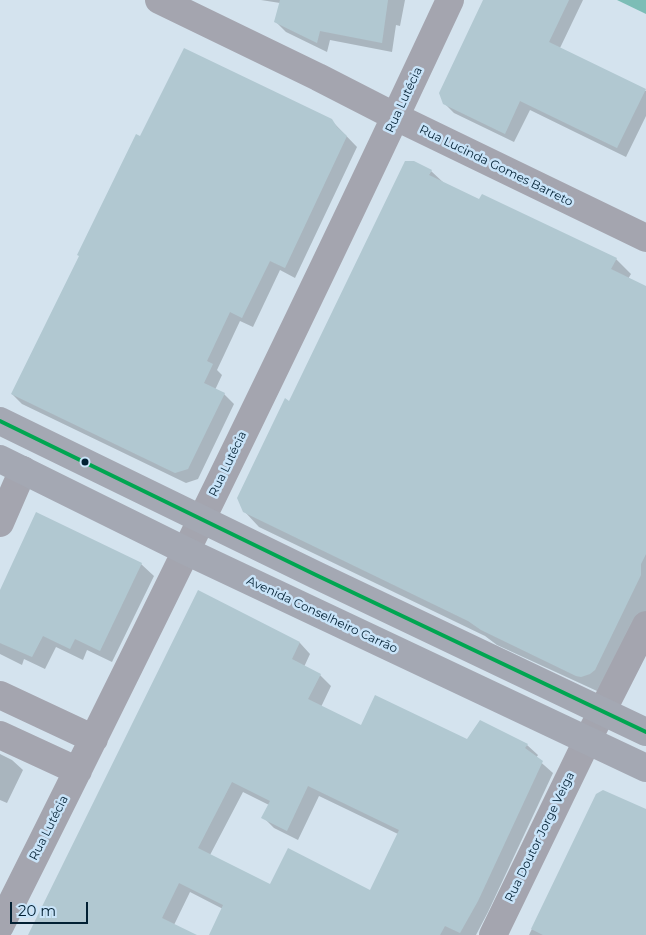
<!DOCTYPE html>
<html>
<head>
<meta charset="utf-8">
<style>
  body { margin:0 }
  #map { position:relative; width:646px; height:935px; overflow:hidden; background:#d4e3ee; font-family:Montserrat,sans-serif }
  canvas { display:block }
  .scale { position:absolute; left:10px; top:902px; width:78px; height:22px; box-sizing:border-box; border:2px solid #022033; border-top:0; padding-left:6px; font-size:15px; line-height:18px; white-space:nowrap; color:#022033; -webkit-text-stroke:4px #c9e4f9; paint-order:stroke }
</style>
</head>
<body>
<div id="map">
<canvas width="646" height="935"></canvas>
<div class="scale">20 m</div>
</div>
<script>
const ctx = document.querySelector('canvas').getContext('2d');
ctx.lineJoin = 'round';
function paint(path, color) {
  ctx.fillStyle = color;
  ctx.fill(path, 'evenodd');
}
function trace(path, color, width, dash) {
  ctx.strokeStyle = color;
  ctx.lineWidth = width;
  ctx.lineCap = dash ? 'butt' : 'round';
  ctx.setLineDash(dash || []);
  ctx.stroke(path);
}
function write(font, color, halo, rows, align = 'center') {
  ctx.font = font + ' Montserrat,sans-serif';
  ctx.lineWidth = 5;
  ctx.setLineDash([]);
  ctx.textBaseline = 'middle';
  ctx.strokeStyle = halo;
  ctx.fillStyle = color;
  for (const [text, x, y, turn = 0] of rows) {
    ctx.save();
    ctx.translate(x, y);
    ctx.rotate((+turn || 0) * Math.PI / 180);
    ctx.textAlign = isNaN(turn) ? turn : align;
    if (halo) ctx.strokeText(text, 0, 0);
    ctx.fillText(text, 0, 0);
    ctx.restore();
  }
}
paint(new Path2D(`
  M617,0H646V14Z`), '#7cbdb6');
paint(new Path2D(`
  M261,0H405L400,26L396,25L392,52L330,40L327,52L286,32L276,22L280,3Z
  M485,0H583L560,48L646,91V116L626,157L530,110L514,142L454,113L444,103Z
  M331,120L357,147L295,278L280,270L253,327L240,321L217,370L222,375L215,390L224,394L234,404L198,479L186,483L22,404L12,394L141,137Z
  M431,171L444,183L480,201L616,259L631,274L628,279L646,288V611L610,685L597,691L497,645L485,636L259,527L244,511L289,403Z
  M141,564L154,576L112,662L87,650L83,660L56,647L45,669L24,659L22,665L0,654V592Z
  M199,592L300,643L310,654L304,667L320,675L331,686L321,707L361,726L467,741L527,745L538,755L536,758L553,773L488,912L476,935H210L223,909L190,892L174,925L194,935H32ZM243,792L269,805L263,817L274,828L298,840L319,796L398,834L371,891L271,886L210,855Z
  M0,754L12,760L23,770L7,803L0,800Z
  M597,795L646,812V935H529Z`), '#0003');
paint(new Path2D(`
  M280,0H388L382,43L320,31L317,43L274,22Z
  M483,0H569L549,42L646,89L617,148L520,101L505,134L443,104L439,93Z
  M184,48L332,119L337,127L347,136L285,268L270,261L242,318L230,312L207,361L213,364L204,383L225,393L188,469L175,473L11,394L79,256L77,255L136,134L140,136Z
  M405,161H414L432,170L429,175L479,199L482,194L617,258L611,269L646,286V554L641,564V575L595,670L590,674L581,677L576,676L481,630L468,621L243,512L237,498L285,398L289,401Z
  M36,512L142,563L100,651L75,639L70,649L43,636L32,657L0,643V590Z
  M198,590L300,642L292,659L321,674L308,699L361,725L375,695L467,739L480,720L528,744L525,748L543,761L478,901L460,933L445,926L440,935H209L223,905L179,883L162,918L197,935H28ZM232,782L270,801L261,818L287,831L308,786L399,830L370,890L288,848L270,884L198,848Z
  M603,790L646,809V935H543L531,929L596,794Z`), '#b1c8d1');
trace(new Path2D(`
  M159,0L318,77L396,117L646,238
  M0,523L23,470
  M0,695L94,739
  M0,735L78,771
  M0,926C154,619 305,311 450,0
  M493,935L588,739L646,625`), '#a4a5af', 28);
trace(new Path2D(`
  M0,421L316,575L646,732
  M0,459L186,551L646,768`), '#a4a8b3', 28);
trace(new Path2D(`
  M0,421L316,575L646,732`), '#00a651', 4);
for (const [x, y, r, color] of [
  [85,462,4.5,"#022033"]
]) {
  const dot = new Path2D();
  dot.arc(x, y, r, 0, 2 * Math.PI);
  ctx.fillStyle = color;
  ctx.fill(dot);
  trace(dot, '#c9e4f9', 2);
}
write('12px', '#022033', '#c9e4f9', [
  ["Rua Lutécia",404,100,-65],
  ["Rua Lucinda Gomes Barreto",496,166,26],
  ["Rua Lutécia",228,464,-64],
  ["Avenida Conselheiro Carrão",322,615,25],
  ["Rua Lutécia",49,828,-63],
  ["Rua Doutor Jorge Veiga",540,837,-64]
]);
</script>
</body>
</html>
